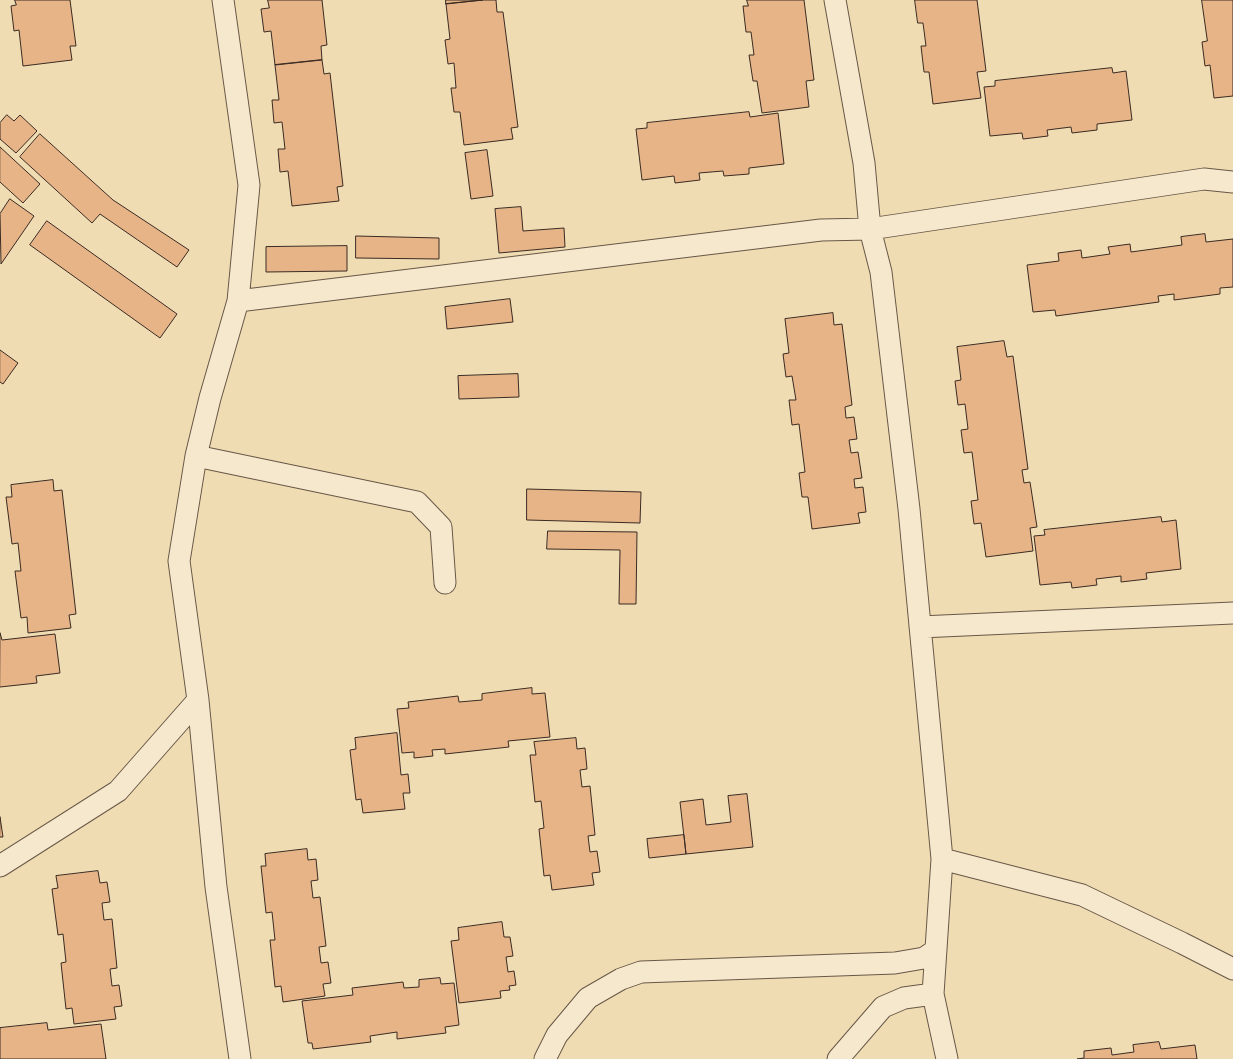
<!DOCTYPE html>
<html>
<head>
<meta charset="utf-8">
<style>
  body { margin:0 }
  canvas { display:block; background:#f0dcb2 }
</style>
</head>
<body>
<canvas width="1233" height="1059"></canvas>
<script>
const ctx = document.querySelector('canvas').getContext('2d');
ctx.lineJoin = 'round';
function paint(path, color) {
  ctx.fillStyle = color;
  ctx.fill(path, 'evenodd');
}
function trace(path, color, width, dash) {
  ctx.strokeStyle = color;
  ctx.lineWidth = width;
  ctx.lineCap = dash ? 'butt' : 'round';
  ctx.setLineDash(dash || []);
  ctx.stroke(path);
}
const building = new Path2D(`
  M15,0H70L76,46H70L72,60L23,66L19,30L14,31L11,6L16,5Z
  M268,0H322L327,45L321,46L322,60L275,65L271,31L264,32L261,9L269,8Z
  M446,0H483L446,4Z
  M483,0H496L497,12H503L518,127L511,128L513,139L464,145L460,112H454L451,88H456L454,63L448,64L445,40L450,39L446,4Z
  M747,0H804L814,80L806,81L809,107L762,113L757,81H753L749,55H754L751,32H746L743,6H748Z
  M915,0H977L986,71L977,72L981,98L933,104L929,72H924L921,46H926L923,23H918Z
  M1202,0H1233V96L1214,98L1210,65L1205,66L1202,42L1207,41Z
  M322,60L324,74L330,73L343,186L337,187L339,201L292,206L288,171L280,172L278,149H285L282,122L274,123L272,100H279L275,65Z
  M1112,68L1113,73L1126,71L1132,120L1097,124V130L1072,133L1071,127L1047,130L1048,136L1023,139L1022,133L990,136L984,87L995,86V81Z
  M749,112L750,117L778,113L784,164L749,168V174L724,176L723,171L699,173L700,180L675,183L674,176L642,180L636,129L647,128V123Z
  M7,115L14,121L20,115L37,131L16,153L0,139V123Z
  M40,134L113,200L189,250L177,267L100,214L92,223L20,157Z
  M0,147L40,184L23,203L0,182Z
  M487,150L493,196L471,199L465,153Z
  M10,199L34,216L1,264L0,214Z
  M521,207L523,231L564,228L565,247L499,253L495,209Z
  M47,221L177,314L160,338L30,245Z
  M1205,234L1206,242L1233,239V287L1220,288V294L1174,300V294L1158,296L1159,302L1056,316L1055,310L1033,312L1027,265L1059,261L1058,253L1081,250L1082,258L1110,254L1108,247L1130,244L1131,252L1182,245L1181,237Z
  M356,236L439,238V259L356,258Z
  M347,246V271L266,272V247Z
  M510,299L513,322L447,329L445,307Z
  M833,313L834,325L842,324L852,405L845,407L846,418L854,417L857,439L849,440L851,453L858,452L862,478L854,479L855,488L863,487L866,512L858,513L860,523L812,529L808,497H802L799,473L805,472L799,424L792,425L789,400H796L792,376L786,377L783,354L789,353L785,319Z
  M1004,341L1007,357L1013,356L1028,469L1022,470L1024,483L1030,482L1037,527L1030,528L1033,551L986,557L981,523L974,524L971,501L978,500L972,452L964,453L961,430L968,429L965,404L958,405L955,381L961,380L957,347Z
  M0,350L18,363L3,384L0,382Z
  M518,374L519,397L459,399L458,376Z
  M53,480L54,491L62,490L76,614L69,615L71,628L28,633L27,617L21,618L15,571H21L18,543L12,544L6,497H12L11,485Z
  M527,489L641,492L640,523L527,520Z
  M1161,517L1162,522L1176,520L1181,569L1146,573L1147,579L1121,582V576L1096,579L1097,585L1072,588L1071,582L1040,585L1034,536L1045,535L1044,530Z
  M548,531L637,532L636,604H619L620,550L547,549Z
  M0,633L2,640L55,634L60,673L36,676L37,683L0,687Z
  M532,688V694L545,693L550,737L508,741L509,747L445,754V749L432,750L433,756L414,758V752L402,753L397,709L409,708L408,702L458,696L459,702L482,700V694Z
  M397,733L401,775L408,774L410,793H403L405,809L363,813L361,799L356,800L350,750L356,749L355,738Z
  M576,738L577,749L585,748L587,769L580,770L582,787L590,786L595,835L588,836L590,852L597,851L600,872L592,873L594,885L552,890L550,875L544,876L539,829L544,828L541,801L535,802L530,755H536L534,742Z
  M747,794L753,847L686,854L680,802L703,799L706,825L731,822L728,796Z
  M0,817L3,837H0Z
  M684,835L686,854L649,858L647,839Z
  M307,849L308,860L316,859L318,880L311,881L313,898L320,897L326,946L319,947L321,963L328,962L331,983L323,984L325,996L283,1002L281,986L275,987L270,940H275L272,912L266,913L261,866H266L265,854Z
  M98,871L100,883L107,882L110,902L102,903L104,920L112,919L117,968L110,969L112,986L119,985L122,1006L114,1007L116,1019L74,1024L72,1008L66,1009L61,963L66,962L63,934L58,935L52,889L58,888L56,876Z
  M502,922L504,937H510L513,956L506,957L508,972L514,971L516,985L509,986L510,990L500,991L501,998L459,1003L451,941L459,940L458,928Z
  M440,978L441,984L454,983L459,1025L445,1027L446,1033L397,1039V1032L370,1036L371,1042L313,1049L312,1043H308L302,1001L353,995L352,988L403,982L404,988L419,987V980Z
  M47,1023L48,1030L101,1024L106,1059H0V1028Z
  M1159,1042L1161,1049L1195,1045L1197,1059H1077L1084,1058V1051L1111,1048L1112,1055L1134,1052L1133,1045Z`);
paint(building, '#e6b487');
trace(building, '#3a2b23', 1);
const street = new Path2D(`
  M223,0L249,185L238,301L210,398L196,456L179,561L198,700L216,887L240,1059
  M835,0L864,163L870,229L1204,179L1233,182
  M238,301L821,230L870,229L881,272L909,509L942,859L933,994L947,1059
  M196,456L417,502L441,527L445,583
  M920,627L1233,613
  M942,859L1082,895L1182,943L1233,969
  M0,866L118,791L198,700
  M545,1059L557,1035L588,998L621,979L641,972L895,963L924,958L936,950
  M838,1059L883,1007L904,998L933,994`);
trace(street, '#685747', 23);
trace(street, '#f5e8cd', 21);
</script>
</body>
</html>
